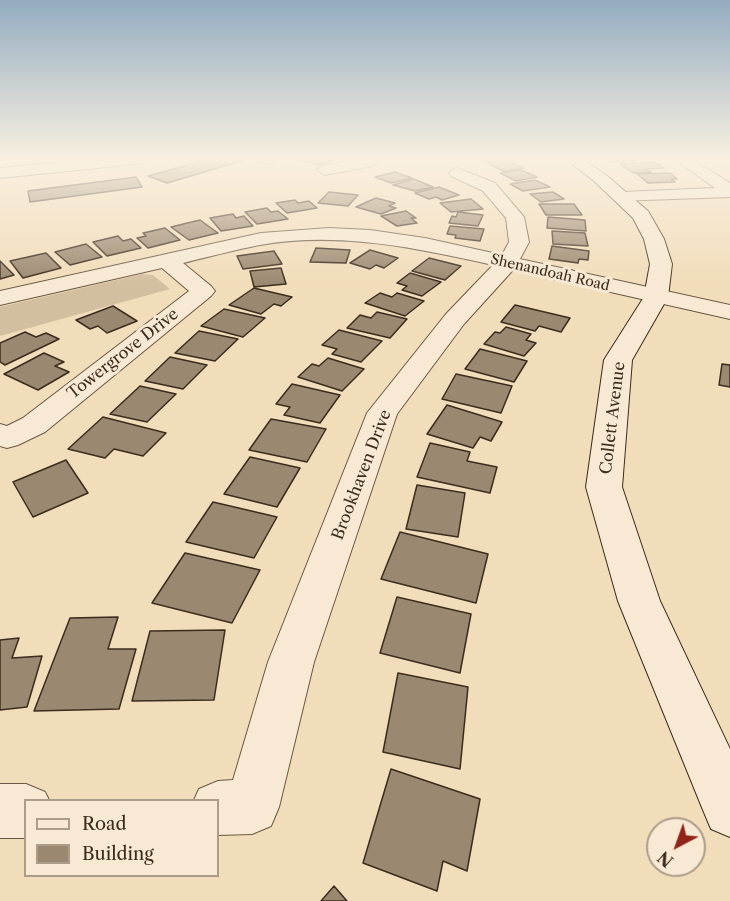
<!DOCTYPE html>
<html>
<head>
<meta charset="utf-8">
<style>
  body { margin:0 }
  #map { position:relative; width:730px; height:901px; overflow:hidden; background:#f2ddbb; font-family:"Libre Caslon Text",serif }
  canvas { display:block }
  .legend { position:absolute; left:24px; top:799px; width:195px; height:78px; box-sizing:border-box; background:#f7e9d3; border:2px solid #ac9d8b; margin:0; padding:8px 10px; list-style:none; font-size:18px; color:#3c2c1e }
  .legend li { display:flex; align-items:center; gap:12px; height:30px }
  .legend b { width:30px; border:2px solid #ac9d8b }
  .north { position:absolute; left:646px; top:817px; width:60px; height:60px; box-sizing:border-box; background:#f7e9d3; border:2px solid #ac9d8b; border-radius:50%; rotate:221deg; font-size:16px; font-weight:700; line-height:24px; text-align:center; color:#3c2c1e }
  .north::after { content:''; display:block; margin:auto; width:21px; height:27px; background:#8f2418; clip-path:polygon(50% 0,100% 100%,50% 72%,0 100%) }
</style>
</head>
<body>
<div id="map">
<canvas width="730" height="901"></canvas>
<ul class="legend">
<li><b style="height:8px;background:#f7e9d3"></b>Road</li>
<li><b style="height:16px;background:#9b8870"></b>Building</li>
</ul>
<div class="north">N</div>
</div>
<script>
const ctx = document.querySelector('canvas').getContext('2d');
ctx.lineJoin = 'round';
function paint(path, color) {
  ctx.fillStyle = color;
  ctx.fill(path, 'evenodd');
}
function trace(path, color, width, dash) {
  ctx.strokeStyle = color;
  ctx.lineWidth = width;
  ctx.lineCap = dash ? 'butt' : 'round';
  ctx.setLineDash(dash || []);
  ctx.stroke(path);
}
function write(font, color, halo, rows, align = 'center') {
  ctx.font = font + ' "Libre Caslon Text",serif';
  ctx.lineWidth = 6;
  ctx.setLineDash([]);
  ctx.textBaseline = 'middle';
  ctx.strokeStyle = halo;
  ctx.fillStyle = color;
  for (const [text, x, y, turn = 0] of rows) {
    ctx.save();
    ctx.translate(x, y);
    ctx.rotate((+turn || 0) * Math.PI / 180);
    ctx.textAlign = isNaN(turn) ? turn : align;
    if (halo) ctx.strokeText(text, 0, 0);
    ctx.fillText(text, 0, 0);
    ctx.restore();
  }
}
paint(new Path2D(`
  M142,274L153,275L170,289L0,336V307Z`), '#d3bfa0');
const building = new Path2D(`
  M212,158H241H238L245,160L167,183L148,176Z
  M284,158H338L322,165Z
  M477,158H505L508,159L487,162Z
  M605,158H647H630L634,161L611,162Z
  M509,161L524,168L503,171L488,163Z
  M655,162L664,168L646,169L651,172L633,173L620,164Z
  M521,170L537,177L516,181L500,173Z
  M395,172L412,178L391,183L375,177Z
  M670,173L677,179H671L675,182L648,183L637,174Z
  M136,177L142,187L30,202L28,191Z
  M414,179L433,187L415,191L393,185Z
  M535,180L550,187L523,191L510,184Z
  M439,187L459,195L442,200L436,197L429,199L415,193Z
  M329,192L358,195L348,206L318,203Z
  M553,192L564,199L541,202L530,194Z
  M376,198L395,203L389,206L396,208L381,214L356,207Z
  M471,199L483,209L451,212L440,203Z
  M295,200L298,203L309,201L317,208L287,213L276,203Z
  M539,204H574L582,215H546Z
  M267,208L271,212L278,211L288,219L257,224L245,212Z
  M406,211L416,218H411L417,223L397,226L381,216Z
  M458,212L483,215L478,226L449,223L452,216L456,217Z
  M233,214L236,218L244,216L253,226L221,231L210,218Z
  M548,217L585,220L586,231L547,228Z
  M200,220L218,233L189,240L171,227Z
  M450,226L484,229L480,241L455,238L456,235L447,234Z
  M165,228L180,240L148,248L137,238L146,236L143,233Z
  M552,231L585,233L588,246L553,244Z
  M118,236L123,241L131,239L141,248L107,256L93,242Z
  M86,244L102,257L70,265L55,252Z
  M552,246L589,251L588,260L579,259L578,263L549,259Z
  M316,248L350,250L346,263L310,262Z
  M370,250L398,258L384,268L376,265L370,269L350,263Z
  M274,251L282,264L243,269L237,256Z
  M46,253L61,268L23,278L10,261Z
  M429,258L461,266L445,280L412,271Z
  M0,261L14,275L0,279Z
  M281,268L286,284L254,287L250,271Z
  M410,273L441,282L422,296L402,290L407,286L397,283Z
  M254,288L292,297L281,306L274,304L261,314L229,305Z
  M380,293L392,297L397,293L424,301L405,316L365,303Z
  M515,305L570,318L561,332L539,326L535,331L501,322Z
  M113,306L137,321L107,333L98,326L90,329L76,320Z
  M224,309L265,318L243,337L201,326Z
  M377,312L407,319L390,338L347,328L360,315L371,318Z
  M506,327L531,334L526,340L536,343L524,356L484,344L495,332L500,333Z
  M339,330L382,341L361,362L332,354L337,349L322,345Z
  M199,331L238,339L215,361L175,353Z
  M25,332L36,337L46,333L59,339L5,365L0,362V343Z
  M480,349L527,361L514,382L465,369Z
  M44,353L64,362L55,366L69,372L38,390L4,374Z
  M170,357L207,365L183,389L145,381Z
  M328,358L364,369L342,391L298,377L312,364L319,366Z
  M722,364L730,365V387L719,385Z
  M456,374L512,386L501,413L442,399Z
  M292,384L340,395L320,423L284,415L290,407L276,404Z
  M140,386L176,394L147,422L110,414Z
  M447,405L502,422L491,441L480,437L473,448L427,434Z
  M103,417L166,433L143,456L114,449L105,458L68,449Z
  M271,419L326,429L307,462L249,450Z
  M430,443L470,452L467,461L497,467L490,493L417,477Z
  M250,457L300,468L277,507L224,494Z
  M66,460L88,493L33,517L13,482Z
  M417,485L465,493L458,537L406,529Z
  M213,502L277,517L254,558L186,542Z
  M400,532L488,554L476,603L381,579Z
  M185,553L260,570L232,623L152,603Z
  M397,597L471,614L460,673L380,653Z
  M118,617L108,649H136L119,709L34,711L70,618Z
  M225,630L214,700L132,701L150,631Z
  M19,638L12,658L42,656L27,707L0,710V640Z
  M398,673L468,687L460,769L383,752Z
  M391,769L480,799L467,871L443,861L437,891L363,863Z
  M334,886L347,901H321Z`);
paint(building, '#9b8870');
trace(building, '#3c2c1e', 1.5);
const street = new Path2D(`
  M104,158H154L146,163L0,178V168Z
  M256,158H277L278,159L270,164L259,161Z
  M356,158H378L381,161L373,166L325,175L317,170L319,167L356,159Z
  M673,158H690L730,183V197L617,201L614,197L617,193L623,192L715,188Z
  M457,168L495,183L524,217L529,242L520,259L730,305V319L513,270L464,324L397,414L314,662L279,807L271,826L252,834L218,835V800H194L199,789L218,781L233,780L268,662L367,413L446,314L493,265C416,248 338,231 260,245C234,250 208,257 183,263L211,286L215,291L211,296L45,432L18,445L7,448L0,446V424L7,426L23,418L189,291L162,268L0,305V291L261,233L329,228L370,230L425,238L502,255L509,242L506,218L483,191L451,176L449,173L451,170Z
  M0,784H26L45,792L49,800H26V838H0Z`);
const secondary = new Path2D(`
  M564,158H581L606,175L648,211L664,239L672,264L668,297L632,360L622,487L660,601L730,749V837L711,829L703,810L618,601L586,487L604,360L644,297L650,264L644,239L633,218L594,181Z`);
trace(street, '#6a5845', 2);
trace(secondary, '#3c2c1e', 2);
paint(street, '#f7e9d3');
paint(secondary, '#f7e9d3');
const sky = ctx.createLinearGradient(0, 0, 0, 284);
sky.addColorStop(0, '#93acc1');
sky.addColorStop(0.56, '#f9f0e0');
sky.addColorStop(1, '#f9f0e000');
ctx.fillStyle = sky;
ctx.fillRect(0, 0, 730, 284);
write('14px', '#3c2c1e', '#f7e9d3', [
  ["Shenandoah Road",550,273,13]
]);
write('16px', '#3c2c1e', '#f7e9d3', [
  ["Towergrove Drive",123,354,-38],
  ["Collett Avenue",613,418,-83],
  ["Brookhaven Drive",362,475,-69]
]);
</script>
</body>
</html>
